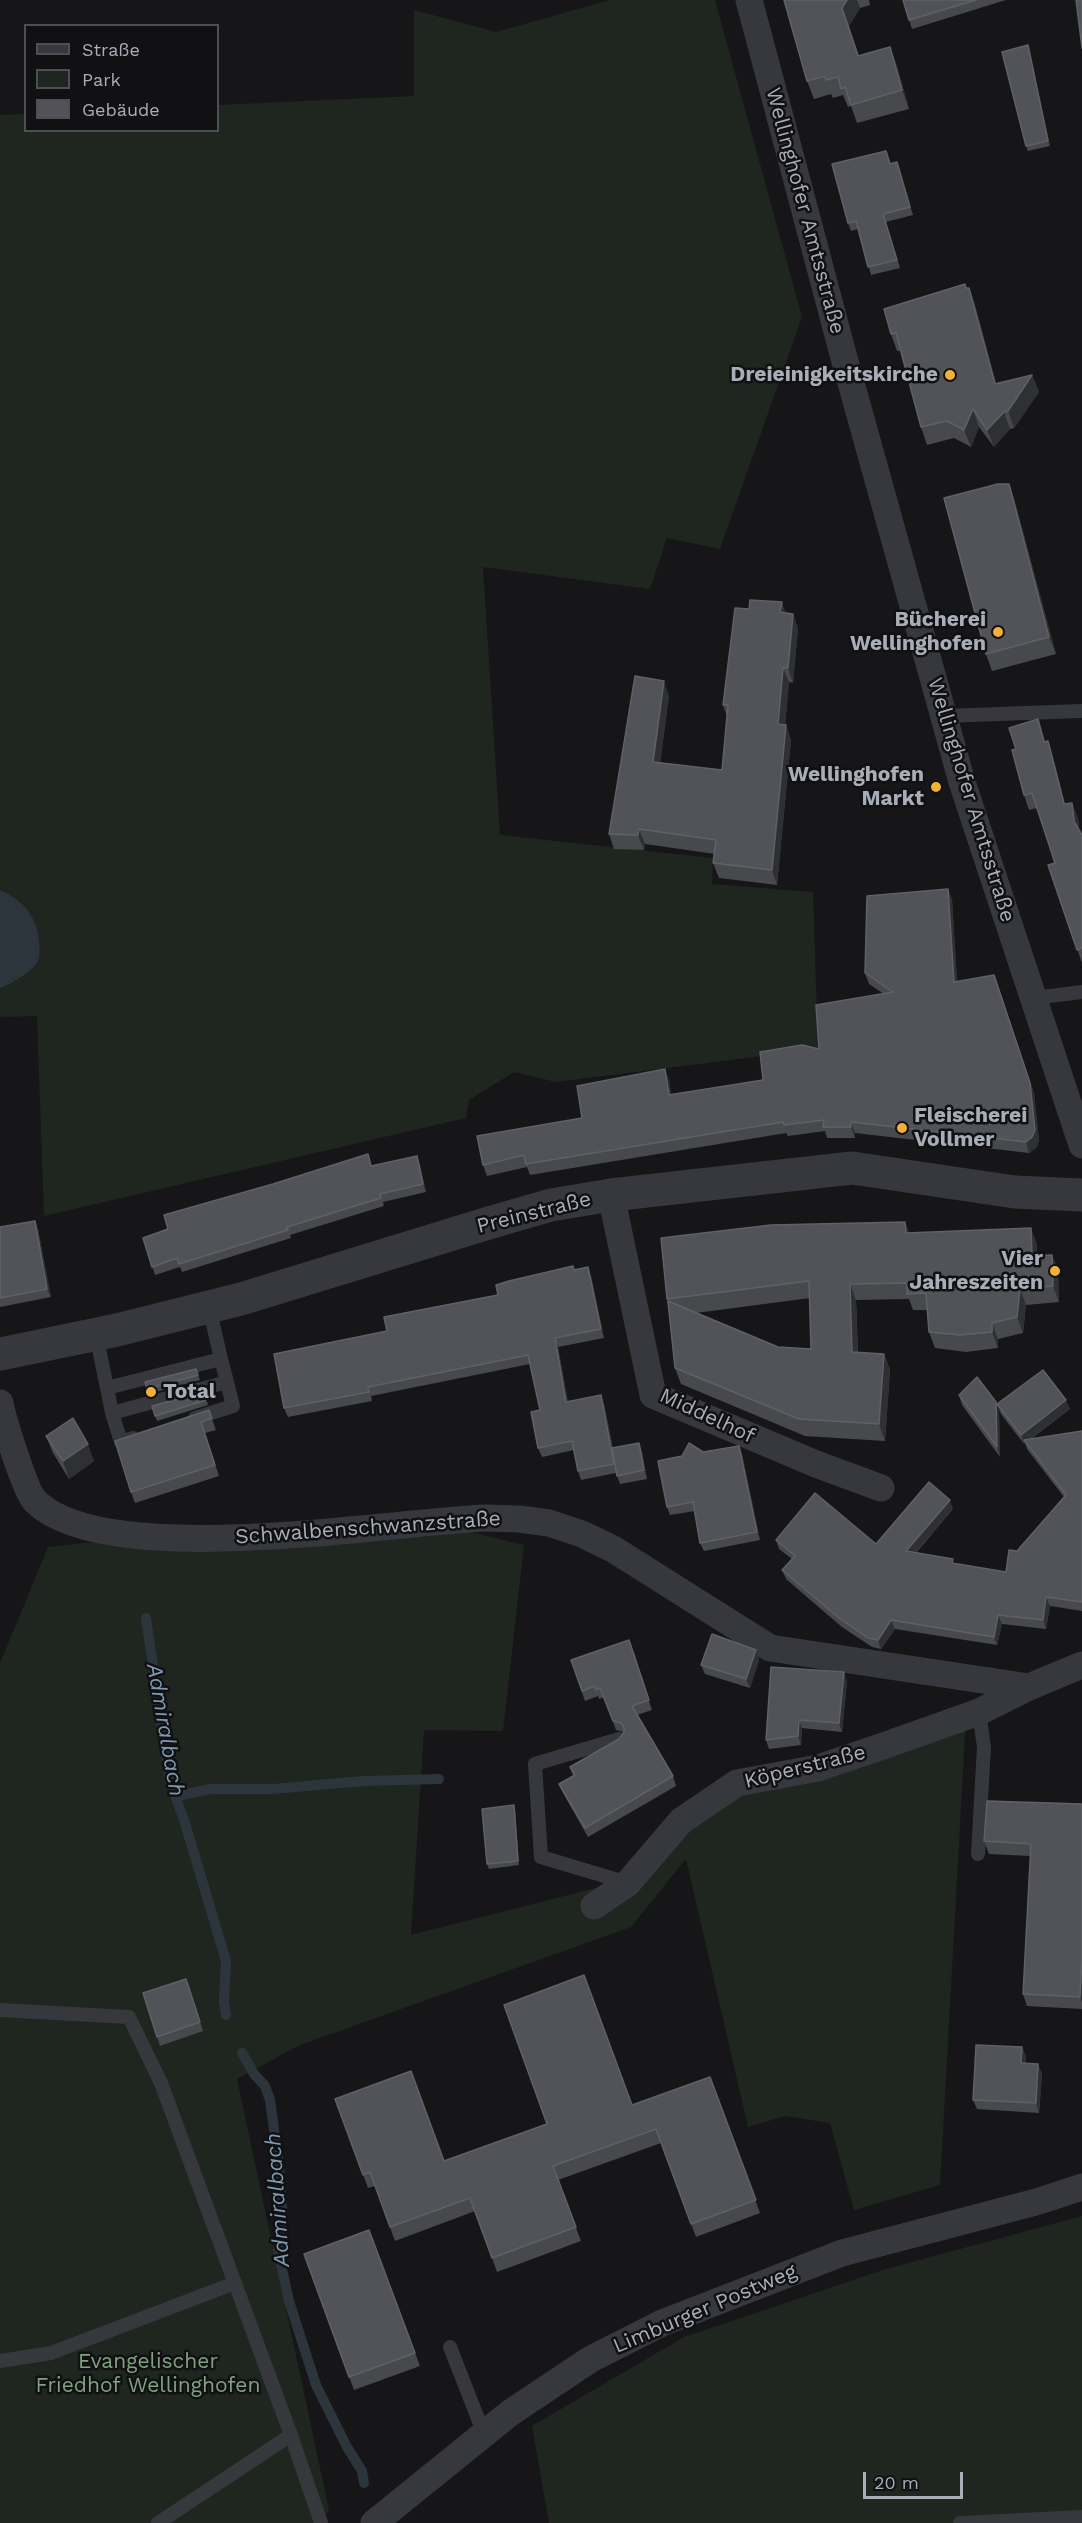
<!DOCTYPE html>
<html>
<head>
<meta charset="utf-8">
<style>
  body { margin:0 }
  #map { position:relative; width:1082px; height:2523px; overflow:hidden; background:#161618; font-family:"Work Sans",sans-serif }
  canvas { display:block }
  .legend { position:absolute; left:24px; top:24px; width:195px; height:108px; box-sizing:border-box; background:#111113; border:2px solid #4d4f55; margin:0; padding:8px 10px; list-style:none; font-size:18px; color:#a8adb8 }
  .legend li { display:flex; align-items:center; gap:12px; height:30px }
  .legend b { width:30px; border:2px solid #4d4f55 }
  .scale { position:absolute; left:863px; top:2472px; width:100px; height:27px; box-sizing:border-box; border:3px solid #a8adb8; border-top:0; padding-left:8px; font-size:18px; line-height:21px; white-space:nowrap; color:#a8adb8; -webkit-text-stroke:4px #111113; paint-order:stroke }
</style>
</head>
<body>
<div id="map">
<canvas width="1082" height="2523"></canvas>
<ul class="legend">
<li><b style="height:8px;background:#37383d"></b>Straße</li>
<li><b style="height:16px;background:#1e261f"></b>Park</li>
<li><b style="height:16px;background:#525359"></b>Gebäude</li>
</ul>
<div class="scale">20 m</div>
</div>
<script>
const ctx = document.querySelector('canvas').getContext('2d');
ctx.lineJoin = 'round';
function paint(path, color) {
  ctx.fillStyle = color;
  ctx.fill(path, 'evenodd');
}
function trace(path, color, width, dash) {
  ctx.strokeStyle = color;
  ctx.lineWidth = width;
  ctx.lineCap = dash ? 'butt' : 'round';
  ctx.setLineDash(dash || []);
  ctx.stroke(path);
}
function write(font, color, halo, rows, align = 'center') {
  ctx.font = font + ' "Work Sans",sans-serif';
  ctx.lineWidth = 5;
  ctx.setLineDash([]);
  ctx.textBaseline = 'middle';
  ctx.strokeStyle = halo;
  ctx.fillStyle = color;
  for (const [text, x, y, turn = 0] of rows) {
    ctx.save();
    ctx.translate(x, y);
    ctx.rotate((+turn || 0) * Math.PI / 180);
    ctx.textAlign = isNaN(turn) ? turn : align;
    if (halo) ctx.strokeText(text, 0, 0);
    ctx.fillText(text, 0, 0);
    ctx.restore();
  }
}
paint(new Path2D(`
  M610,0H715L802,317L720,549L667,538L650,589L483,567L500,835L713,858L712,884L813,892L818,1049L556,1082L514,1072L469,1100L466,1118L44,1216L37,1016L0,1017V115L25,114L26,130H218V105L414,96V10L496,32Z
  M454,1528L524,1545L503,1731L424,1730L411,1935L635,1878L737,1790L966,1717L940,2185L854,2210L830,2123L785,2116L748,2127L686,1859L631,1927L300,2045L237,2079L329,2510L322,2523H0V1663L48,1547L139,1537Z
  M1082,2216V2523H549L532,2426L684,2337L886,2269Z`), '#1e261f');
paint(new Path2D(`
  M0,890C23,900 38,917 39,943C40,948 40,956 38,961C32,972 11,984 0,988Z`), '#2c353c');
trace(new Path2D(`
  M146,1618L170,1782L185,1823L226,1961L224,2001L226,2015
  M176,1796L211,1789H273L364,1781L439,1779
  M242,2053L254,2074L265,2086L270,2100L279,2165L283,2219L278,2250L289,2301L316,2385L347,2447L362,2471L364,2483`), '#2c353c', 10);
trace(new Path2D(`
  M944,716L1081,711
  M1034,998L1082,992
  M96,1334L107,1388L221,1359L209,1307
  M107,1388L112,1413L227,1382L221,1359
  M112,1413L121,1442L133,1438
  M195,1418L233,1406L227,1382
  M619,1739L535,1764L541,1857L628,1883
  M978,1854L984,1747L979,1712
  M0,2010L129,2017L161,2083L291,2435L158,2523
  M450,2347L484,2434
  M0,2361L51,2353L235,2283
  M291,2435L321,2523
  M960,2523L1082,2517`), '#37383d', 14);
trace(new Path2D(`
  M749,0L843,354L962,782L1082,1145
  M611,1195L653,1395L816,1464L881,1488
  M0,1403C3,1419 25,1491 35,1501C105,1571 387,1522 486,1518L519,1519L549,1523L582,1534L613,1549L770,1648L1029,1687
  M594,1906L628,1883L681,1821L737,1783L818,1768L883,1746L979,1712L1029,1687L1082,1665
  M374,2523L510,2413L591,2359L662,2323L842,2253L1036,2202L1082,2187`), '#37383d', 27);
trace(new Path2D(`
  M0,1354L117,1330L241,1299L492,1222L551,1205L611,1195L852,1168L1015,1192L1082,1195`), '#37383d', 33);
paint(new Path2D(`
  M784,0H869L870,5L860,8L849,26L859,56L890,47L897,66L909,109L857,123L851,106L848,107L843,95L833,98L831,94L814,99L807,81Z
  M903,0H1006L912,29Z
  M1028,45L1050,146L1028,151L1026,146Z
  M897,162L913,215L886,222L900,268L871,275L858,229L851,231L848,223L891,163Z
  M967,288H969L975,305L996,383L1032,375L1039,392L1014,428L1010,429L994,447L979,427L971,447L954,438L927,445L921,427L901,351H897L891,334Z
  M1009,484L1015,502L1056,654L992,671L986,654Z
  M786,613L793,614L798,629L793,683L789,682L785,725H786L791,740L777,885L719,878L713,863L715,854L645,844L644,850L614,849L609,834L669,696L660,763L722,770L727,717L723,705Z
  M1043,734L1045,742L1053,757L1065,804L1078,818L1079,829L1082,835V963L1048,865L1055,863L1037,808L1029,810L1024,795L1016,749Z
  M948,889L952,900L957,981L998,986L1034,1093L1039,1141L1036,1148L1029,1153L855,1133V1138H827L825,1131L788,1136L786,1133L530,1175L527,1167L487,1176L483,1165L582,1118L669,1080L671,1094L763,1080L819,1049L884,994L869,984L865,973Z
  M420,1165L426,1192L383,1202L384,1206L290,1235L291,1238L182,1272L180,1267L155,1275L143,1238L372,1166Z
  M905,1222L909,1233L1037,1244V1256L1052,1255L1058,1271L1059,1302L1026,1305L1023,1333L998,1339V1348L966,1352L935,1348L929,1332L927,1310H913L909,1299L856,1300L858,1352L884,1354L890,1370L885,1441L805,1436L681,1384L675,1368L667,1299ZM810,1298L811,1349L778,1347L696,1313Z
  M0,1227L38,1229L51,1297L0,1307Z
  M574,1270L591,1276L604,1338L558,1347L568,1402L601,1395L604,1404L613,1448L639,1443L642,1451L647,1479L620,1484L616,1473L581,1480L578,1471L574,1450L542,1457L538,1448L540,1410L530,1364L371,1396L372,1401L288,1417L284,1408L387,1331Z
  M196,1369L200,1380L148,1394L145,1382Z
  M204,1392L208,1405L157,1421L152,1406Z
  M959,1395L999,1411L1000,1457L962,1405Z
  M997,1404L1070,1409L1031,1439L1082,1431V1611L1050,1606L1046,1629L1002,1624L997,1645L895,1629L881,1649L872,1647L842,1627L786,1579L782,1570L792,1559L779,1549L776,1540L876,1544L953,1509L916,1553L954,1564L1006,1572L1017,1551L1064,1497L1027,1449L1025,1443L1024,1444L1001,1414Z
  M209,1410L216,1430L205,1433L219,1476L135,1503L131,1492Z
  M46,1436L94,1461L69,1479L53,1453Z
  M739,1446L742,1454L760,1540L704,1551L700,1543L695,1511L670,1515L667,1507L703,1452Z
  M629,1640L652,1710L637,1715L673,1776L676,1786L588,1837L563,1793L559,1784L573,1776L570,1767L619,1739L624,1732L616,1730L604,1697L599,1699L598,1696L585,1701L571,1660Z
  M756,1650L759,1660L750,1688L705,1674L701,1665Z
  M847,1681L842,1732L802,1728L801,1745L769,1749L766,1740Z
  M1082,1804V2009L1027,2006L1023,1994L1030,1856L989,1854L984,1841Z
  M515,1810L519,1865L489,1869L487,1864Z
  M186,1979L203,2031L160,2046L143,1993Z
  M1022,2047L1026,2057L1025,2064H1038L1042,2074L1039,2113L977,2109L973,2100Z
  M710,2077L760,2213L696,2237L661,2143L558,2180L581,2241L497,2272L475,2211L395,2241L375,2186L368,2188L335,2099L444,2161L632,2105Z
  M369,2230L420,2366L354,2390L304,2254Z`), '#47494d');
paint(new Path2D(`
  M847,0H857L860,8L849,26L865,74L842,8Z
  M1028,45L1029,50L1050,146L1048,141Z
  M890,47L897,66L909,109L902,90Z
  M969,288L975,305L1001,401L995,384Z
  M1032,375L1039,392L1014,428L1008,411Z
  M973,409L979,427L971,447L964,430Z
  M1004,412L1010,429L994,447L987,430Z
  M1009,484L1015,502L1056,654L1049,637Z
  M782,602L787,617L780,612Z
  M793,614L798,629L793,683L788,668Z
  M783,668L789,682L784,739L778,724Z
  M664,681L669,696L658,777L653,762Z
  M1038,719L1043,734L1049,758L1044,742Z
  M786,725L791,740L777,885L772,870Z
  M1048,741L1053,757L1069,820L1064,804Z
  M1072,803L1078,818L1079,836L1074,821Z
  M639,829L645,844L644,850L638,835Z
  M948,889L952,900L958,993L954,982Z
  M998,986L1034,1093L1039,1141L1036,1148L1029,1153L1026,1142Z
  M665,1069L669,1080L673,1105L669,1095Z
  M851,1122L855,1133V1138L851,1127Z
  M417,1156L420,1165L426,1192L423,1184Z
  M35,1221L38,1229L51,1297L47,1289Z
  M905,1222L911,1238L906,1233Z
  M1031,1228L1037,1244L1038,1272L1032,1256Z
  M1052,1255L1058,1271L1059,1302L1053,1286Z
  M588,1267L591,1276L604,1338L601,1329Z
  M850,1284L856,1300L858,1368L852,1352Z
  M1020,1289L1026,1305L1023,1333L1017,1317Z
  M992,1323L998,1339V1348L992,1332Z
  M555,1338L558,1347L570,1412L566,1402Z
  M884,1354L890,1370L885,1441L879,1424Z
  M601,1395L604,1404L618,1473L614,1464Z
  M1066,1400L1070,1409L1026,1442L1024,1440L1025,1443L1024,1444L1021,1435Z
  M996,1402L999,1411L1000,1457L997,1447Z
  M639,1443L642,1451L647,1479L644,1470Z
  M88,1444L94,1461L69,1479L63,1461Z
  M739,1446L742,1454L760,1540L757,1532Z
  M950,1500L953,1509L909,1560L906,1551Z
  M1046,1597L1050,1606L1046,1629L1043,1620Z
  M998,1615L1002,1624L997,1645L994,1637Z
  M891,1620L895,1629L881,1649L878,1640Z
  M756,1650L759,1660L750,1688L746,1679Z
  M844,1672L847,1681L842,1732L839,1723Z
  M799,1720L802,1728L801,1745L798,1736Z
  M514,1805L515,1810L519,1865L518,1861Z
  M1082,1957V2003L1080,1997Z
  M1022,2047L1026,2057L1024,2073L1021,2063Z
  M1038,2064L1042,2074L1039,2113L1036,2103Z`), '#2f3033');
const building = new Path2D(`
  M784,0H847L842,8L858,56L890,47L902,90L851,105L845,87L841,89L838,77L826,80L825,76L807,81Z
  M903,0H976L909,20Z
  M1076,0H1082V48Z
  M1028,45L1048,141L1026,146L1002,52Z
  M886,151L890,164L897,162L910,207L883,214L897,260L868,267L856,221L848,223L832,164Z
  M965,284L966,288H969L995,384L1032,375L1008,411L1004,412L987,430L973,409L964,430L947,421L921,427L896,333L891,334L884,309Z
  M998,484H1009L1049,637L986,654L944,498Z
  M750,600L782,602L780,612L793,614L788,668H783L778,724L786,725L772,870L713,863L716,840L639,829L638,835L609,834L635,676L664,681L653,762L722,770L728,705H723L735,608L749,609Z
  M1038,719L1044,742L1048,741L1064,804L1072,803L1074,821L1082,835V948L1077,950L1048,865L1055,863L1032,793L1024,795L1012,750L1016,749L1009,728Z
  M948,889L954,982L994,975L1030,1083L1035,1130L1032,1137L1026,1142L851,1122V1127H823L824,1120L784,1125L783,1122L526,1164L524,1155L483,1165L477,1136L582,1118L577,1086L665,1069L669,1095L763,1080L760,1052L802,1045L819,1049L816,1005L893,992L865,973L867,896Z
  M368,1154L371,1166L417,1156L423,1184L380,1194L381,1198L287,1227L288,1230L179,1264L177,1258L152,1267L143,1238L168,1229L164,1215L273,1184Z
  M35,1221L47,1289L0,1298V1227Z
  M905,1222L906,1233L1031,1228L1032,1256L1052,1255L1053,1286L1020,1289L1017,1317L992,1323V1332L960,1335L929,1332L926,1293L907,1294V1283L850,1284L852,1352L884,1354L879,1424L799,1419L675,1368L668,1301L778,1347L811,1349L809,1281L667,1299L661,1238L771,1225Z
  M573,1266L574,1270L588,1267L601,1329L555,1338L566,1402L601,1395L614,1464L578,1471L572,1441L538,1448L531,1412L540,1410L528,1355L368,1387L369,1392L284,1408L274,1354L387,1331L384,1317L498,1295L496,1285L509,1281Z
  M196,1369L198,1375L147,1389L145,1382Z
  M1043,1370L1066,1400L1021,1435L997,1404Z
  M977,1377L996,1402L997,1447L959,1395Z
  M204,1392L206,1400L155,1416L152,1406Z
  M209,1410L212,1418L201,1422L215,1465L131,1492L115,1441Z
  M73,1418L88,1444L63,1461L46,1436Z
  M1082,1431V1602L1046,1597L1043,1620L998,1615L994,1637L891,1620L878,1640L868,1638L839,1618L782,1570L795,1556L776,1540L815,1493L876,1544L929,1482L950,1500L906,1551L953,1559L952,1563L1006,1572L1009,1550L1017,1551L1066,1495L1024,1440Z
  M639,1443L644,1470L617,1476L612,1448Z
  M689,1443L703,1452L739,1446L757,1532L700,1543L693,1502L667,1507L658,1461L682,1456Z
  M712,1634L756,1650L746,1679L701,1665Z
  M629,1640L649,1700L632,1706L673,1776L585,1828L559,1784L575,1775L570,1767L619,1739L624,1732V1728L621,1723L613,1721L600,1688L596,1690L595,1686L582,1691L571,1660Z
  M771,1667L844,1672L839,1723L799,1720L798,1736L766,1740Z
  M987,1801L1082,1804V1957L1080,1997L1023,1994L1031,1844L984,1841Z
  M514,1805L518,1861L487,1864L482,1809Z
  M584,1975L632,2105L710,2077L756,2200L691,2224L656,2129L553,2166L576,2227L492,2258L470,2198L390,2227L370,2172L363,2175L335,2099L411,2071L444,2161L547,2124L504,2005Z
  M186,1979L200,2022L157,2037L143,1993Z
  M976,2045L1022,2047L1021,2063L1038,2064L1036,2103L973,2100Z
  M369,2230L415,2353L349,2377L304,2254Z`);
paint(building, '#525359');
trace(building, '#5f6168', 1.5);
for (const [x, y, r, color] of [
  [950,375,6,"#f2b134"],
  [998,632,6,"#f2b134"],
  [936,787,6,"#f2b134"],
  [902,1128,6,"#f2b134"],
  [1055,1271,6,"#f2b134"],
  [151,1392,6,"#f2b134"]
]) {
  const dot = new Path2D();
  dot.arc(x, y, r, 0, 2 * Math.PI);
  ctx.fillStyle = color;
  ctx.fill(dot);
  trace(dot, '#111113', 2);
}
write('21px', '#a8adb8', '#111113', [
  ["Wellinghofer Amtsstraße",805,211,75],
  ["Wellinghofer Amtsstraße",971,800,73],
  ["Preinstraße",534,1213,-14],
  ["Middelhof",707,1416,25],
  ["Schwalbenschwanzstraße",368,1528,-4],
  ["Köperstraße",805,1767,-14],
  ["Limburger Postweg",705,2309,-23]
]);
write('bold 21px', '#a8adb8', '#111113', [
  ["Dreieinigkeitskirche",938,375],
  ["Bücherei",986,620],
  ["Wellinghofen",986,644],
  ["Wellinghofen",924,775],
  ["Markt",924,799],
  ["Fleischerei",914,1116,"left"],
  ["Vollmer",914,1140,"left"],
  ["Vier",1043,1259],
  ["Jahreszeiten",1043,1283],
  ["Total",163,1392,"left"]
], 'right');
write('21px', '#7fa381', '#111113', [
  ["Evangelischer",148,2362],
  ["Friedhof Wellinghofen",148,2386]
]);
write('italic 22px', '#7f9bb3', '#111113', [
  ["Admiralbach",165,1730,80],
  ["Admiralbach",278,2200,-94]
]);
</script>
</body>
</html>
